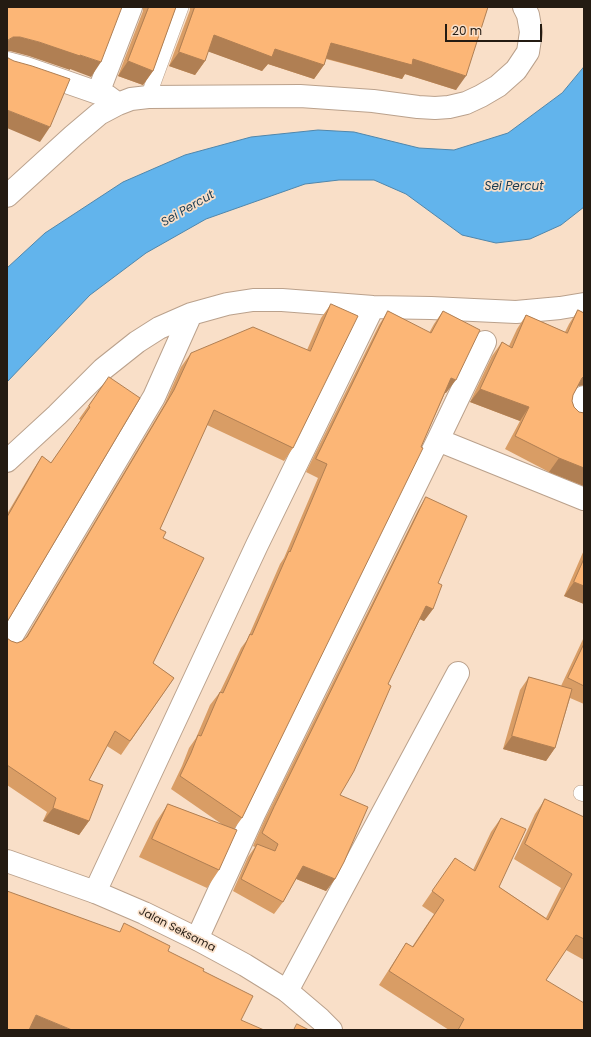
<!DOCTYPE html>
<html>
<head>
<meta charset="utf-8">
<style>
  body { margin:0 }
  #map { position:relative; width:591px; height:1037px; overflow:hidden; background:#f9dfc8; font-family:Poppins,sans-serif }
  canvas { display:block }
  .frame { position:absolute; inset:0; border:8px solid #241b12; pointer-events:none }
  .scale { position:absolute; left:445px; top:24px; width:97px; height:18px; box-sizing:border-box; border:2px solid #241b12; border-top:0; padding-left:5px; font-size:12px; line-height:14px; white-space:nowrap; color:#241b12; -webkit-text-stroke:3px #f9dfc8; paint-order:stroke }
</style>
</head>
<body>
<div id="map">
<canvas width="591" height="1037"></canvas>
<div class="frame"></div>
<div class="scale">20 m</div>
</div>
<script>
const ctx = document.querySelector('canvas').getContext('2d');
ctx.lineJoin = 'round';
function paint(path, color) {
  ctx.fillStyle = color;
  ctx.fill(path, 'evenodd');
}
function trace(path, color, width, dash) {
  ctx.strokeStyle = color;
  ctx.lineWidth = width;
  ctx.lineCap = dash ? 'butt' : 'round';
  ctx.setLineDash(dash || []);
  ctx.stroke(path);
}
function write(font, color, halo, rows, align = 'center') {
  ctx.font = font + ' Poppins,sans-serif';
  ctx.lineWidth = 3.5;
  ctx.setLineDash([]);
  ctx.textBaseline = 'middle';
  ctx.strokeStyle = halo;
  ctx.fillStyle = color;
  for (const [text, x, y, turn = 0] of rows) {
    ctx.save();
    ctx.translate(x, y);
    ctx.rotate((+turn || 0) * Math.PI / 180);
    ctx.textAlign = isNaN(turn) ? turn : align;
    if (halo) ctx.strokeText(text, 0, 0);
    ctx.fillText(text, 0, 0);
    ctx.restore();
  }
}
const water = new Path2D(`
  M584,67V207L561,225L530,239L496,243L462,235L406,194L374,180H339L305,184L206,219L146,253L90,295L7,382V268L45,233L123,182L185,155L251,137L318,130L354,132L419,148L454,150L508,133L562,93Z`);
paint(water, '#62b4ec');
trace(water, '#4f86ab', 1);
const lane = new Path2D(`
  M148,97L181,7
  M581,793L584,794`);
const street = new Path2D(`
  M7,63L26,68L98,93L107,96L118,104
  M98,93L131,7
  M7,196L73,136L99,114L118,104L131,99L148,97L300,96L373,101L418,107L435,108L449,107L466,103L481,96L498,86L516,70L528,52L531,32L528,15L524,7
  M575,414L584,397
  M438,440L584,499
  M7,461L57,415L103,369L137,342L159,328L191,314L227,304L253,300H282L373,307L431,308L516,312L560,308L584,304
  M7,644L154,397L191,314
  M95,892L257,545L373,307
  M197,939L254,814L438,440L485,342
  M287,991L458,673`);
const secondary = new Path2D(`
  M7,861L95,892L144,913L197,939L245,965L287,991L320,1019L331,1030`);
trace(lane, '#baa18c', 16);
trace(street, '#baa18c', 24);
trace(secondary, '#baa18c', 24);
trace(lane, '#fff', 15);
trace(street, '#fff', 22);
trace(secondary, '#fff', 22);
paint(new Path2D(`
  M143,7H176L153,71L143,85L118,76L143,11Z
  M190,7H488L456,90L405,74L402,79L326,59L324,65L314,79L268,64L262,71L208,51L205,61L195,75L169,66L190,10Z
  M331,304L293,448L284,461L207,425L160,529L163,538L153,663L174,678L121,755L107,746L89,780V821L79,835L43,821L47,812L7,785V638L11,641L17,643L22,641L24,640L165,403L181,367L191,353L307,350L321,318Z
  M578,310L584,313V385L578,386L573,395L572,401L574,407L579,412L584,413V486L549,472L505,449L520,421L470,402L492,356L502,342L509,346L517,329L526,315L565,332L569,324Z
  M388,311L429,333L434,324L443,311L446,393H445L421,447L242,818L234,829L219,870L207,888L139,857L156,822L168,804L223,825L171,789L182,766L189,748L196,738L210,705L220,692L241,648L247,640L280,564L284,558L318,478L306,472L379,325Z
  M109,377L7,622V514L33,470L42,456L51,463L81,420L79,419Z
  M426,497L438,583L433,609L424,621L420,619L388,684L340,795L335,879L326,891L296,879L283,902L274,914L233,891L248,857L255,847L253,846L265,819L418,510Z
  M584,550V604L564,596Z
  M584,637V704L570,698L555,748L546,761L503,749L520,690L529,677L561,686Z
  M545,799L584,817V960L566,950L546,980L584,1030H449L379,985L406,943L412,947L434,914L422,906L455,858L473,870L491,832L501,818L499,887L546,918L561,888L514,859L535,814Z`), '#d99d65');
paint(new Path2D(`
  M214,35L275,49L324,65L314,79L268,64L262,71L204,50Z
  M13,37H20L39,42L80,55L101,62L91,77L70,69V70L29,56L10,51H7V41Z
  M331,43L413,59L466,76L456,90L405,74L402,79L321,57Z
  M179,52L205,61L195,75L169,66Z
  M128,61L153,71L143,85L118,76Z
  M7,110L50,127L40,142L7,128Z
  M584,376V385L578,386L582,378Z
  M451,378L456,380L446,393L442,392Z
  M480,389L529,407L520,421L470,402Z
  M559,458L584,468V486L549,472Z
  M574,582L584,586V604L564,596Z
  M426,606L433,609L424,621L417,618Z
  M512,736L555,748L546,761L503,749Z
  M53,808L89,821L79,835L43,821Z
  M303,866L335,879L326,891L294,878Z
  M36,1015L72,1030H28Z`), '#b07f53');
const building = new Path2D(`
  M7,7H122L101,62L80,55V56L39,42L20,37H13L8,40L7,42Z
  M149,7H176L153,71L128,61Z
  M195,7H488L466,76L413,59L412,65L331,43L324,65L275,49L272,57L214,35L205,61L179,52Z
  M7,56L8,58L14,61L32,66L70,79L50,127L7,110Z
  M331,304L358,316L293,448L214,410L160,529L166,532L163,538L204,558L153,663L174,678L130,741L115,731L89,780L103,785L89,821L53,808L56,798L7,765V638L11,641L17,643L22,641L27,637L174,390L191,353L253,327L310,351Z
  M578,310L584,313V376L582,378L573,395L572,401L574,407L579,412L584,413V468L559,458L515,436L529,407L480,389L502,342L512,348L526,315L567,333Z
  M388,311L431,333L443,311L480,330L456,380L451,378L421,447L423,448L242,818L180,776L191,753L198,735L201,736L220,692L223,693L250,634L252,635L289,551L290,552L327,464L316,459Z
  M109,377L140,398L7,622V517L42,456L51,463L90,407L89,406Z
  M426,497L467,516L438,583L442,585L433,609L426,606L388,684L391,686L354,771L340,795L368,807L344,862L335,879L303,866L283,902L241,879L257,844L275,851L278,844L262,833L274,807Z
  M584,559V586L574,582Z
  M584,644V686L568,678Z
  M529,677L572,689L555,748L512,736Z
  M545,799L584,817V939L576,935L546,980L584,1003V1030H458L464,1019L389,971L406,943L413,947L444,900L432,891L455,858L475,871L501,818L526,829L499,887L548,920L572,874L525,844Z
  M168,804L237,830L219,870L152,839Z
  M7,891L120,932L124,923L170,946L168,951L204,969L203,971L253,996L241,1020L264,1030H72L36,1015L29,1030H7Z
  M297,1024L309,1030H294Z`);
paint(building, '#fcb676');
trace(building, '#b07f53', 1);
write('11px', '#241b12', '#f9dfc8', [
  ["Jalan Seksama",177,930,27]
]);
write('italic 12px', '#193c53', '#f9dfc8', [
  ["Sei Percut",514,187],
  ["Sei Percut",188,209,-30]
]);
</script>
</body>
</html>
